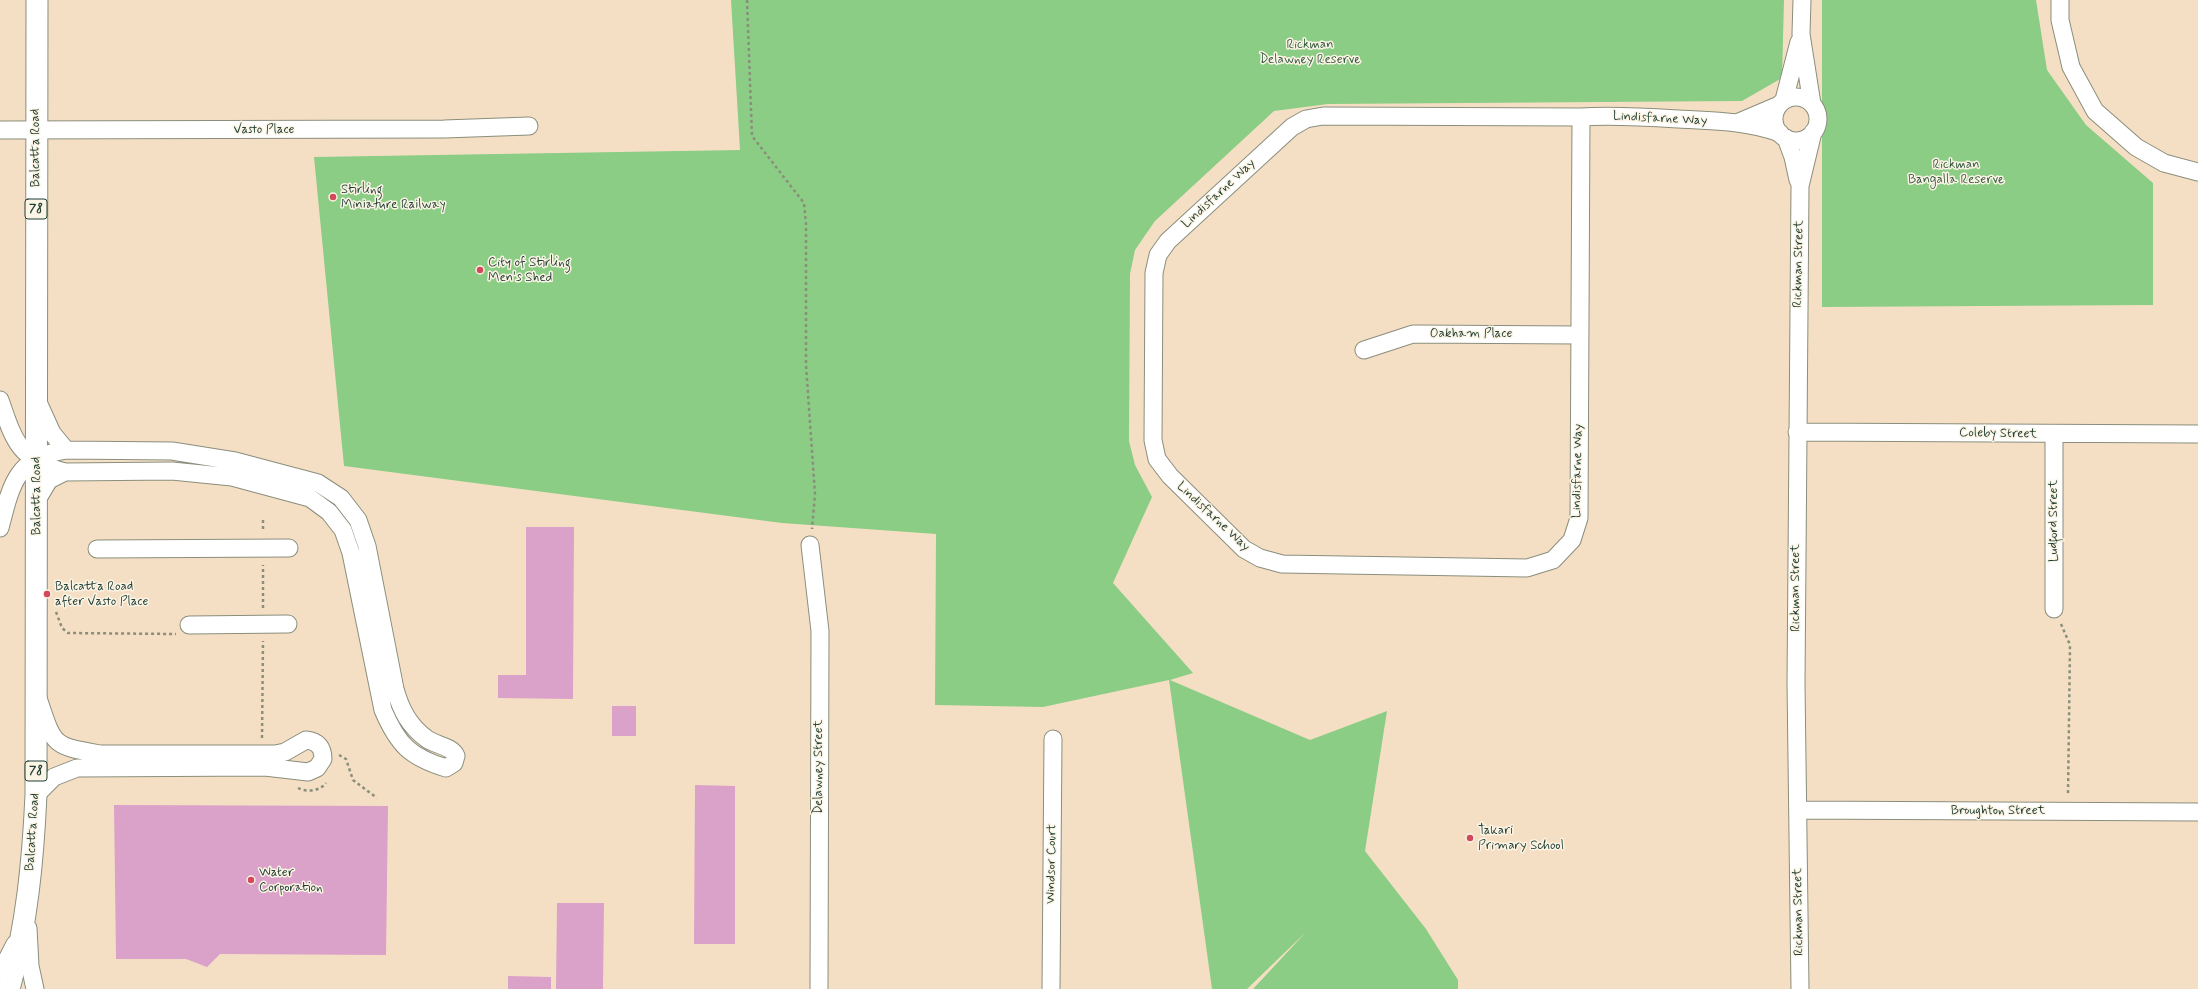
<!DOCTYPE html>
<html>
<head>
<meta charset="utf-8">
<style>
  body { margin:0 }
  canvas { display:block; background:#f5dfc4 }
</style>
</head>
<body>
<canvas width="2198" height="989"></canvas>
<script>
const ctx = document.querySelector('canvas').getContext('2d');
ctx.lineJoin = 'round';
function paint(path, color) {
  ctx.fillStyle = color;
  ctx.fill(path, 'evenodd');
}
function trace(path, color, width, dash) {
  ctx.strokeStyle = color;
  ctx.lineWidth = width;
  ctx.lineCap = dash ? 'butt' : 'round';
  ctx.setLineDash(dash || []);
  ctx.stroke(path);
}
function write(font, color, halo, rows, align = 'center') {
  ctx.font = font + ' Mynerve,sans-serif';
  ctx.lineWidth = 3;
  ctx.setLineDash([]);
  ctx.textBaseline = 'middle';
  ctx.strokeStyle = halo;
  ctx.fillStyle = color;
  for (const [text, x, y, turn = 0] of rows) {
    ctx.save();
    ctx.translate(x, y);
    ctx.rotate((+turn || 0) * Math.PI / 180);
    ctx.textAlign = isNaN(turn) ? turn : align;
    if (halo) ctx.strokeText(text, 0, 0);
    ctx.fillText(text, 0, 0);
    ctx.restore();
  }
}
paint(new Path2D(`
  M731,0H1784L1782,78L1742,101L1328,104L1274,111L1155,221L1135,250L1130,274L1129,441L1135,465L1152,497L1113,583L1193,673L1170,680L1310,740L1387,711L1365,851L1426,929L1458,980V989H1253L1306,932L1247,989H1212L1169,680L1043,707L935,705L936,534L782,523L344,466L314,157L740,150Z
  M1822,0H2036L2047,70L2086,125L2153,183V305L1822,307Z`), '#8bcd85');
paint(new Path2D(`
  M526,527H574L573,699L498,698V675H526Z
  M612,706H636V736H612Z
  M695,785L735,786V944H694Z
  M114,805L388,806L386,955L220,954L207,967L186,959H116Z
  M557,903H604L603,989H556Z
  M508,976L551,977V989H508Z`), '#daa1c9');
const minor = new Path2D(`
  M1802,0L1801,34L1812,104
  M2060,0V20L2071,67L2095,111L2136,147L2164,163L2198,172
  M1774 119a22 22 0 1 1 44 0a22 22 0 1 1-44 0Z
  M1784,100L1799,42
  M1581,117L1579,518L1572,540L1553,560L1527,568L1282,564L1260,558L1244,549L1170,476L1157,459L1153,440L1154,273L1158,255L1168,241L1292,127L1306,119L1323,116L1581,117C1614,115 1646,117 1679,119C1714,121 1747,121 1780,133
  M1739,122L1779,105
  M0,130L444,129L529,126
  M1786,138L1793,157L1798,180
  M1364,350L1413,334L1579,335
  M0,400C14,441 19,460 65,472
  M38,402L52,433L66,450
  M1797,432L2198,434
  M2054,434V609
  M0,528C11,485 16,457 66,450L172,451L235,461L318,483L341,498L358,520L367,546L395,689C401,710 409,726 427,739C435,745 452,746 456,756L454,763L446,768C410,757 398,745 383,710L351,553L343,530L329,512L310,498L232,477L172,471L65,472L49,480L37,500
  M810,545L820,631L819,989
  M97,549L289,548
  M189,625L288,624
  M36,795L54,777L77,768L265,767L308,772L317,768L323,759C323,748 318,741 306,740L285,752L275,754H100C53,746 54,746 39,701
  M1798,810L2198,812
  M28,928L30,966L35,989
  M0,973L15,944
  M1051,989L1053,739
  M1800,989L1796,683L1800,186L1813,132`);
const major = new Path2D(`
  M9,989C27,925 33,860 36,795L37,0`);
trace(minor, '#8a8e7c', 19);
trace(major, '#8a8e7c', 23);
trace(new Path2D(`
  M747,0L752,136L804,203L806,224V365L815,494L812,529
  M263,520V532
  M263,608V565
  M56,612L62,628L68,633L176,634
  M2061,624L2070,645L2068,795
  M262,738L263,641
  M339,755L346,759L353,780L377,798
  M298,788C306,792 319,792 326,783`), '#8a8e7c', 2.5, [3, 3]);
trace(minor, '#fff', 17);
trace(major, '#fff', 21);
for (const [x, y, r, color] of [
  [333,197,4,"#d1495b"],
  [480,270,4,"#d1495b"],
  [47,594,4,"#d1495b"],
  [1470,838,4,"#d1495b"],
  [251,880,4,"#d1495b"]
]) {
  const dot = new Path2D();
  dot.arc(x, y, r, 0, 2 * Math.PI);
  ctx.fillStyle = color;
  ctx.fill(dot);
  trace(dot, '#fcf5e5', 1.5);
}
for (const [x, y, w] of [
  [36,209,22],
  [36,771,22]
]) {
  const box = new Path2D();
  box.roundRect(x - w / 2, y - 10, w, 20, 3);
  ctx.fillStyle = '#fcf5e5';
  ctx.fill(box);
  trace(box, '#1f3d34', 1);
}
write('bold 12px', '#1f3d34', null, [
  ["78",36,209],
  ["78",36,771]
]);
write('13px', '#355a44', '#fcf5e5', [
  ["Rickman",1310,45],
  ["Delawney Reserve",1310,60],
  ["Rickman",1956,165],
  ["Bangalla Reserve",1956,180]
]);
write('13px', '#1f3d34', '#fcf5e5', [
  ["Lindisfarne Way",1660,119,3],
  ["Vasto Place",264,130],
  ["Balcatta Road",36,148,-90],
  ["Lindisfarne Way",1219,194,-43],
  ["Rickman Street",1799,264,-89],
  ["Oakham Place",1471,334],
  ["Coleby Street",1998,434,1],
  ["Lindisfarne Way",1578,471,-89],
  ["Balcatta Road",37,496,-90],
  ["Lindisfarne Way",1213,517,43],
  ["Ludford Street",2054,521,-90],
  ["Rickman Street",1796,588,-90],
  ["Delawney Street",819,767,-90],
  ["Broughton Street",1998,811],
  ["Balcatta Road",33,832,-86],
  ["Windsor Court",1052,864,-89],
  ["Rickman Street",1799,912,-91]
]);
write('13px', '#1f3d34', '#fcf5e5', [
  ["Stirling",341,190],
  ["Miniature Railway",341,205],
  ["City of Stirling",488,263],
  ["Men's Shed",488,278],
  ["Balcatta Road",55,587],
  ["after Vasto Place",55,602],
  ["Takari",1478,831],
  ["Primary School",1478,846],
  ["Water",259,873],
  ["Corporation",259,888]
], 'left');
</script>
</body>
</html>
